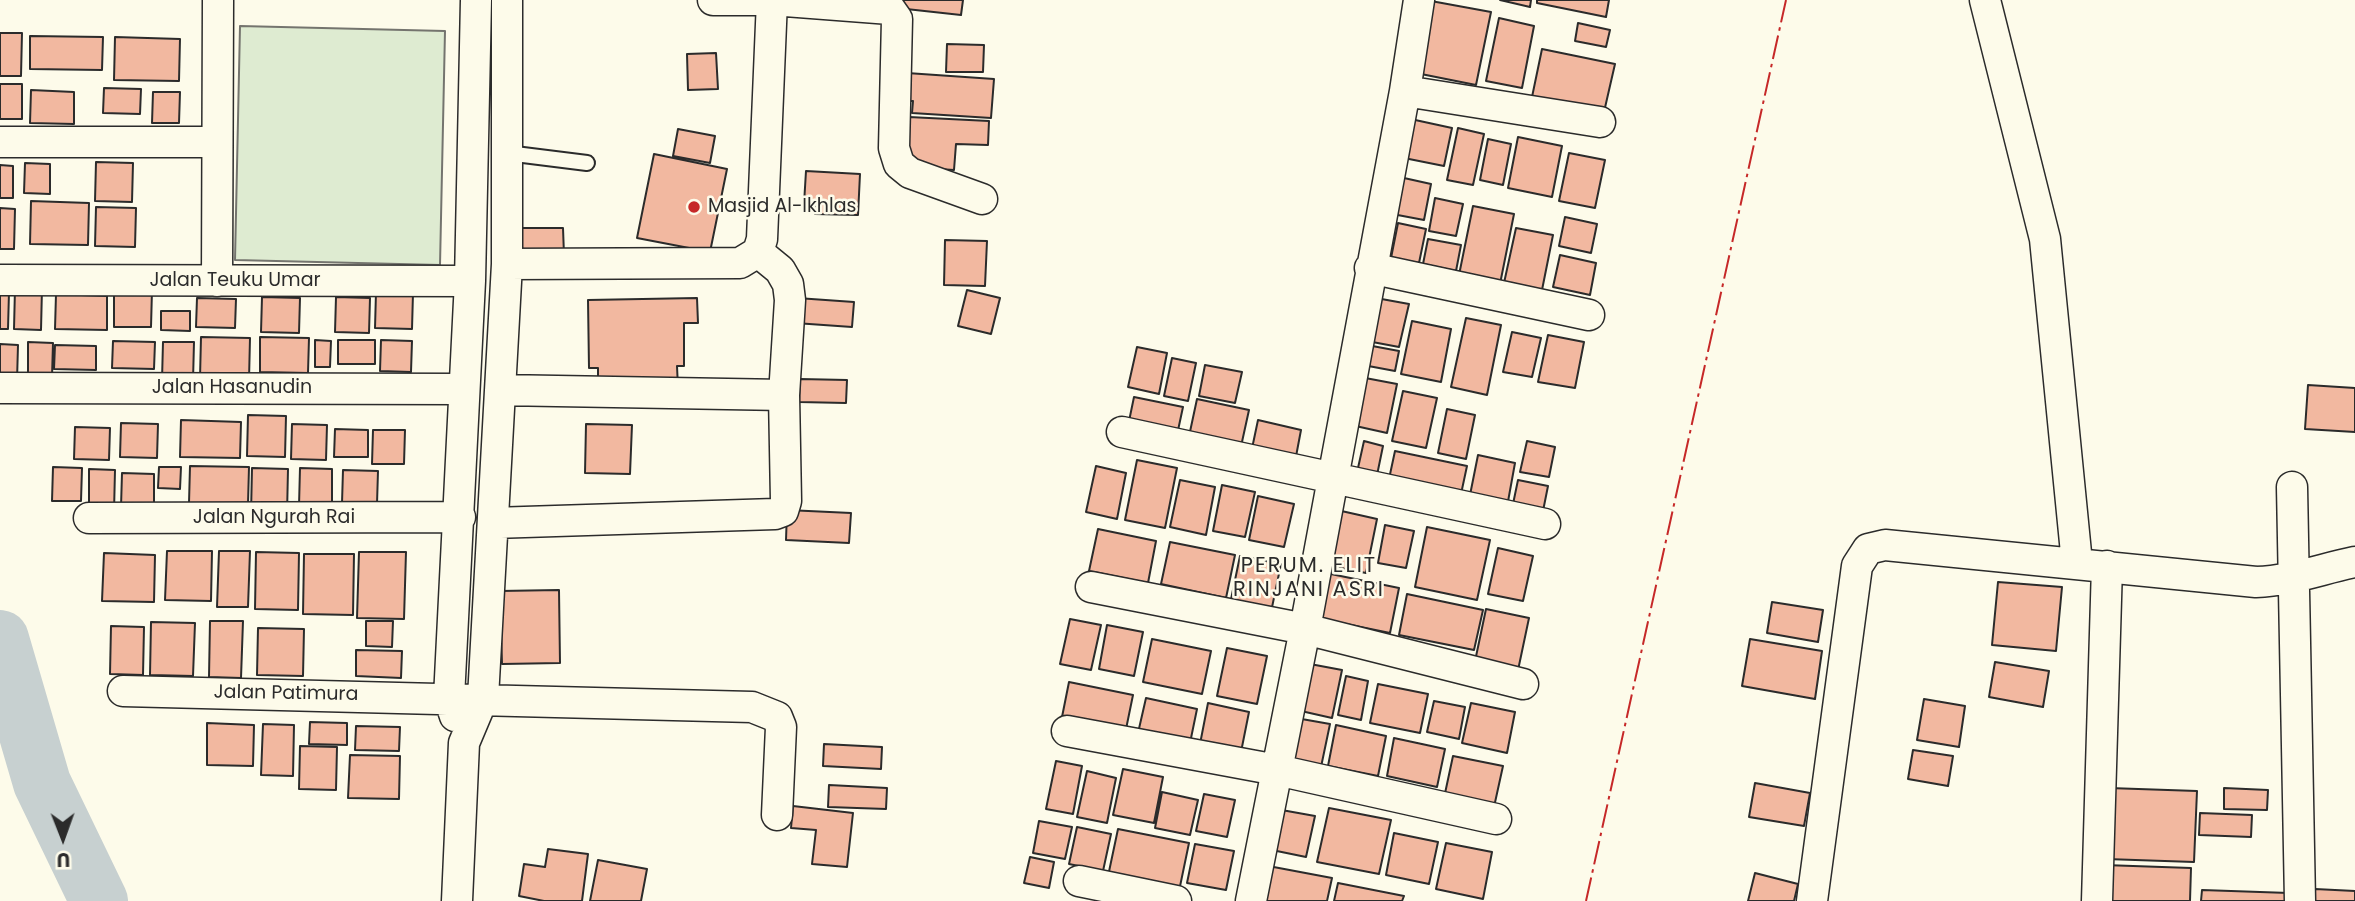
<!DOCTYPE html>
<html>
<head>
<meta charset="utf-8">
<style>
  body { margin:0 }
  #map { position:relative; width:2355px; height:901px; overflow:hidden; background:#fdfbea; font-family:Poppins,sans-serif }
  canvas { display:block }
  .north { position:absolute; left:28px; top:803px; width:70px; height:70px; -webkit-text-stroke:5px #fdfbea; paint-order:stroke; rotate:179deg; font-size:19px; font-weight:700; line-height:28px; text-align:center; color:#2b2b2b }
  .north::after { content:''; display:block; margin:auto; width:24px; height:32px; background:#2b2b2b; clip-path:polygon(50% 0,100% 100%,50% 72%,0 100%) }
</style>
</head>
<body>
<div id="map">
<canvas width="2355" height="901"></canvas>
<div class="north">U</div>
</div>
<script>
const ctx = document.querySelector('canvas').getContext('2d');
ctx.lineJoin = 'round';
function paint(path, color) {
  ctx.fillStyle = color;
  ctx.fill(path, 'evenodd');
}
function trace(path, color, width, dash) {
  ctx.strokeStyle = color;
  ctx.lineWidth = width;
  ctx.lineCap = dash ? 'butt' : 'round';
  ctx.setLineDash(dash || []);
  ctx.stroke(path);
}
function write(font, color, halo, rows, align = 'center') {
  ctx.font = font + ' Poppins,sans-serif';
  ctx.lineWidth = 5;
  ctx.setLineDash([]);
  ctx.textBaseline = 'middle';
  ctx.strokeStyle = halo;
  ctx.fillStyle = color;
  for (const [text, x, y, turn = 0] of rows) {
    ctx.save();
    ctx.translate(x, y);
    ctx.rotate((+turn || 0) * Math.PI / 180);
    ctx.textAlign = isNaN(turn) ? turn : align;
    if (halo) ctx.strokeText(text, 0, 0);
    ctx.fillText(text, 0, 0);
    ctx.restore();
  }
}
const green = new Path2D(`
  M240,26L445,31L440,265L235,260Z`);
paint(green, '#deebd1');
trace(green, '#74746e', 2);
trace(new Path2D(`
  M0,639L42,783L99,901`), '#c7d0d0', 58);
const building = new Path2D(`
  M888,0H963L961,15L888,7Z
  M1500,0H1531L1530,7Z
  M1537,0H1609L1606,17L1537,3Z
  M1431,1L1491,12L1476,85L1416,73Z
  M1499,18L1534,26L1522,88L1486,81Z
  M1578,23L1610,30L1606,47L1575,41Z
  M0,33H22L21,76H0Z
  M30,36L103,37L102,70L30,69Z
  M115,37L180,39L179,81L114,80Z
  M947,44L984,45L983,72H946Z
  M1542,49L1615,64L1604,112L1532,97Z
  M716,53L718,89L688,90L687,54Z
  M907,73L994,79L991,118L912,113L913,101H905Z
  M0,84H22V119H0Z
  M104,88L141,89L140,114L103,113Z
  M31,90L74,92V124L30,123Z
  M153,92H180L179,123H152Z
  M909,117L989,121L988,145L956,144L954,170L906,167Z
  M1406,118L1452,128L1444,166L1399,157Z
  M1458,128L1484,134L1473,185L1447,180Z
  M678,129L715,136L710,163L673,156Z
  M1518,137L1562,146L1552,197L1508,188Z
  M1488,139L1511,144L1503,185L1480,180Z
  M1569,153L1605,160L1595,208L1559,201Z
  M654,154L727,169L710,252L637,238Z
  M96,162L133,163L132,202L95,201Z
  M25,163L50,164V194L24,193Z
  M0,165L13,166V198H0Z
  M806,171L860,174L858,215L815,214L816,204H804Z
  M1395,176L1431,184L1424,220L1387,213Z
  M1435,198L1463,204L1456,236L1429,231Z
  M31,201L89,203L88,245L30,244Z
  M1473,206L1514,214L1500,284L1459,275Z
  M96,207L136,208L135,247L95,246Z
  M0,208L15,209L14,249H0Z
  M1565,217L1597,224L1591,253L1559,246Z
  M1398,223L1426,229L1419,263L1391,258Z
  M513,228H563L564,255L514,256Z
  M1516,228L1553,235L1542,290L1504,283Z
  M1428,239L1461,245L1456,271L1423,264Z
  M945,240L987,241L985,286L944,285Z
  M1560,255L1596,263L1590,295L1553,287Z
  M15,288H42L41,330L14,329Z
  M114,289L152,290L151,327H114Z
  M967,290L1000,298L991,334L958,326Z
  M0,292H9L8,329H0Z
  M376,292L413,293L412,329L375,328Z
  M56,294L107,296V330L55,329Z
  M262,297L300,298L299,333L261,332Z
  M336,297L370,298L369,333L335,332Z
  M197,298L236,299L235,328L196,327Z
  M697,298L698,323H684V366H677L678,388L598,390V368H589L588,300Z
  M797,298L854,302L852,327L795,323Z
  M1376,298L1409,304L1399,347L1367,341Z
  M161,311H190V331L161,330Z
  M1466,318L1501,325L1487,395L1451,387Z
  M1412,321L1451,329L1441,382L1401,374Z
  M1512,332L1541,338L1532,377L1503,372Z
  M1548,335L1584,342L1575,388L1538,382Z
  M201,337L250,338L249,380L200,378Z
  M260,337L309,338L308,373L260,372Z
  M315,340L331,341L330,367H315Z
  M338,340H375V364H338Z
  M381,340L412,341L411,372L380,371Z
  M113,341L155,342L154,369L112,368Z
  M28,342L53,343L52,377H28Z
  M163,342H194L193,381L162,380Z
  M0,344L18,345L17,381H0Z
  M55,345L96,346V370L54,369Z
  M1367,345L1399,351L1395,371L1363,365Z
  M1137,347L1167,353L1159,394L1128,387Z
  M1172,358L1196,363L1188,401L1164,396Z
  M1205,365L1242,372L1235,403L1199,396Z
  M1360,377L1397,384L1387,433L1351,425Z
  M800,379L847,380L846,403L799,402Z
  M2308,385L2355,388V432L2305,429Z
  M1403,391L1437,398L1426,448L1392,441Z
  M1134,397L1183,407L1177,435L1128,426Z
  M1197,399L1249,410L1240,451L1188,441Z
  M1447,409L1475,415L1466,459L1438,453Z
  M248,415L286,416L285,457L247,456Z
  M181,420L241,422L240,458L180,457Z
  M1258,420L1301,430L1294,467L1250,458Z
  M121,423L158,424L157,458L120,457Z
  M292,424L327,425L326,460L291,459Z
  M586,424L632,425L630,474L585,473Z
  M75,427L110,428L109,460L74,459Z
  M335,429L368,430V457H334Z
  M373,430H405L404,464H372Z
  M1364,441L1383,446L1376,480L1356,477Z
  M1527,441L1555,447L1549,477L1520,472Z
  M1395,451L1467,466L1461,494L1389,479Z
  M1478,455L1515,463L1507,507L1469,500Z
  M1137,460L1177,468L1165,528L1125,520Z
  M190,466L249,467L248,504L189,503Z
  M1096,466L1126,473L1117,519L1086,512Z
  M53,467L82,468L81,501H52Z
  M159,467H181L180,489L158,488Z
  M252,468L288,469L287,515L251,514Z
  M300,468L332,469V506H299Z
  M89,469L115,470L114,512L89,511Z
  M343,470L378,471L377,504L342,503Z
  M122,473L154,474V507H121Z
  M1180,480L1215,487L1206,535L1170,527Z
  M1518,480L1548,486L1543,511L1513,504Z
  M1222,485L1255,492L1245,537L1213,531Z
  M1258,496L1294,504L1284,547L1249,540Z
  M787,510L851,513L849,543L786,540Z
  M1337,510L1377,519L1366,573L1326,565Z
  M1385,525L1414,531L1406,568L1378,563Z
  M1427,527L1490,540L1477,600L1415,587Z
  M1098,529L1156,541L1148,583L1089,571Z
  M1170,542L1235,555L1226,598L1161,584Z
  M1498,548L1533,556L1523,601L1488,594Z
  M167,551H212L211,601L165,600Z
  M219,551H250L248,607H217Z
  M256,552L299,553L298,610L255,609Z
  M359,552H406L404,619L357,618Z
  M104,553L155,555L154,602L102,601Z
  M304,554H354L353,615L303,614Z
  M1240,556L1281,564L1270,617L1229,609Z
  M1326,573L1399,588L1390,633L1317,618Z
  M1998,582L2062,587L2056,651L1992,645Z
  M559,590L560,663L502,664L500,591Z
  M1407,594L1483,610L1474,650L1399,635Z
  M1772,602L1823,610L1818,642L1767,633Z
  M1486,609L1529,618L1517,675L1474,666Z
  M1070,619L1101,625L1091,670L1060,664Z
  M210,621H243L241,678L209,677Z
  M366,621H393L392,647L366,646Z
  M151,622L195,623L193,676L150,675Z
  M1107,625L1143,632L1134,676L1099,669Z
  M111,626L144,627L143,675L110,674Z
  M258,628L304,629L303,676L257,675Z
  M1152,639L1211,651L1202,694L1143,682Z
  M1750,639L1822,651L1815,699L1742,686Z
  M1227,648L1267,656L1257,704L1217,696Z
  M356,650L402,651L401,678L356,676Z
  M1995,662L2049,671L2043,707L1989,697Z
  M1310,664L1342,670L1332,718L1301,711Z
  M1346,676L1368,681L1361,720L1338,715Z
  M1069,682L1133,695L1125,734L1061,722Z
  M1378,684L1428,694L1420,733L1370,723Z
  M1146,698L1197,709L1190,743L1138,733Z
  M1924,699L1965,706L1959,747L1917,740Z
  M1434,701L1465,707L1459,739L1427,732Z
  M1208,703L1249,712L1241,752L1200,744Z
  M1471,703L1515,712L1507,753L1462,743Z
  M1296,718L1330,724L1321,767L1287,761Z
  M310,722L347,723V745L309,744Z
  M207,723L254,725L253,766L207,765Z
  M263,724L294,725L293,776L261,775Z
  M1336,725L1386,736L1378,776L1328,766Z
  M356,726L400,727L399,751L355,750Z
  M1394,738L1445,749L1437,787L1387,776Z
  M824,744L882,747L881,769L823,766Z
  M300,746L337,747L336,790L299,789Z
  M1913,750L1953,756L1948,786L1908,779Z
  M350,755L400,756L399,799L348,798Z
  M1453,756L1503,766L1494,807L1444,798Z
  M1056,761L1082,766L1073,814L1046,809Z
  M1123,769L1163,777L1154,823L1113,815Z
  M1087,771L1116,778L1107,823L1077,817Z
  M1755,783L1810,793L1804,826L1749,817Z
  M829,785L887,788L886,809L828,807Z
  M2109,788L2197,791L2194,862L2106,859Z
  M2224,788L2268,790L2267,810L2224,809Z
  M1162,792L1198,800L1190,835L1155,828Z
  M1204,794L1235,800L1227,837L1196,831Z
  M793,806L853,813L847,867L812,864L816,830L791,828Z
  M1329,808L1391,820L1379,874L1317,862Z
  M1276,809L1315,816L1306,857L1267,849Z
  M2200,813L2252,815L2251,837L2199,835Z
  M1039,821L1072,827L1065,859L1033,853Z
  M1077,827L1111,834L1103,871L1069,864Z
  M1118,829L1189,843L1178,896L1107,881Z
  M1394,833L1438,842L1429,884L1386,875Z
  M1446,843L1492,852L1483,899L1436,889Z
  M1195,844L1234,851L1226,890L1187,883Z
  M548,849L588,854L582,901H544L519,896L524,864L545,867Z
  M1030,857L1054,862L1049,888L1024,883Z
  M598,860L647,869L641,901H590Z
  M1263,865L1332,878L1327,901H1256Z
  M2104,865L2191,868L2190,901H2102Z
  M1755,873L1798,884L1794,901H1748Z
  M1338,883L1404,896L1402,901H1334Z
  M2315,889L2355,891V901H2314Z
  M2202,890L2289,893V901H2201Z`);
paint(building, '#f2b8a0');
trace(building, '#2b2b2b', 2);
const service = new Path2D(`
  M507,153L587,163`);
const minor = new Path2D(`
  M713,0H772L890,9L897,19L894,148L899,164L910,173L982,199
  M1985,0L2045,239L2077,563
  M1405,91L1600,122
  M0,142H217
  M507,264L740,263L758,252L762,239L772,0
  M1370,268L1589,315
  M0,280L470,281
  M217,281L218,0
  M0,388L463,389
  M500,390L784,395
  M1122,432L1545,524
  M2292,487L2300,901
  M89,518L460,517
  M493,523L775,514L783,511L786,501L784,395L790,300L788,284L780,270L758,252
  M1091,587L1305,629L1523,684
  M123,691L752,707L777,717L781,727L777,815
  M455,716L449,698L470,281L476,0
  M1067,731L1277,770L1496,819
  M1079,881L1176,901
  M457,901L464,743L483,698L507,264V0
  M1251,901L1305,629L1405,91L1419,0
  M1812,901L1857,566L1868,549L1885,545L2256,582C2290,581 2321,569 2355,562
  M2097,901L2107,566`);
trace(service, '#2b2b2b', 18);
trace(minor, '#2b2b2b', 33);
trace(service, '#fdfbea', 14);
trace(minor, '#fdfbea', 30);
trace(new Path2D(`
  M1586,901L1786,0`), '#c62828', 2, [24, 5, 3.5, 5]);
for (const [x, y, r, color] of [
  [694,207,7,"#c62828"]
]) {
  const dot = new Path2D();
  dot.arc(x, y, r, 0, 2 * Math.PI);
  ctx.fillStyle = color;
  ctx.fill(dot);
  trace(dot, '#fdfbea', 2.5);
}
write('19px', '#2b2b2b', '#fdfbea', [
  ["Masjid Al-Ikhlas",708,207]
], 'left');
write('19px', '#2b2b2b', '#fdfbea', [
  ["Jalan Teuku Umar",235,281],
  ["Jalan Hasanudin",232,388],
  ["Jalan Ngurah Rai",274,518],
  ["Jalan Patimura",286,694,1]
]);
ctx.letterSpacing = '2px';
write('21px', '#2b2b2b', '#fdfbea', [
  ["PERUM. ELIT",1309,567],
  ["RINJANI ASRI",1309,591]
]);
ctx.letterSpacing = '0px';
</script>
</body>
</html>
